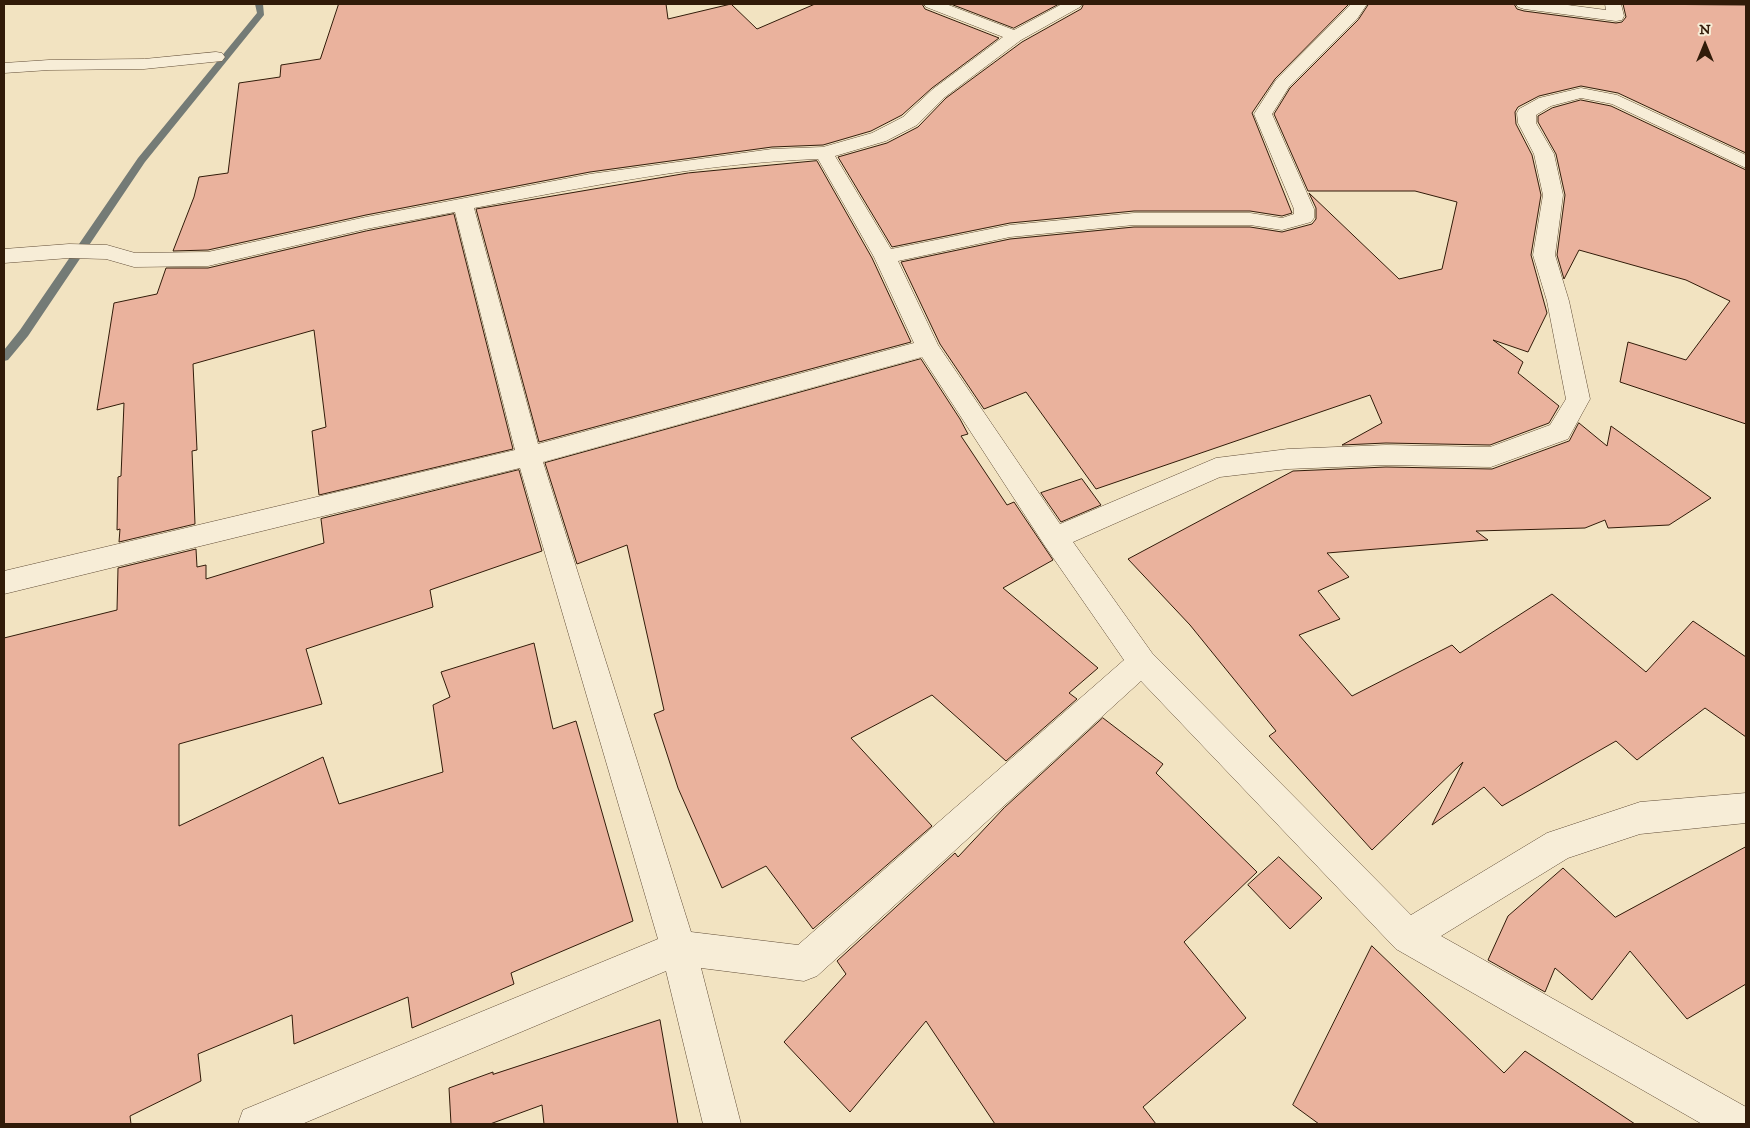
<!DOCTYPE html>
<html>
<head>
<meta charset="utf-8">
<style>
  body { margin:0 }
  #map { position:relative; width:1750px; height:1128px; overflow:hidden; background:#f2e3c1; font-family:"IM FELL DW Pica",serif }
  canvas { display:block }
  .frame { position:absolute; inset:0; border:5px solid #311b09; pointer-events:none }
  .north { position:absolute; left:1680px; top:20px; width:50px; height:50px; -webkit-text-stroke:4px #f7edd7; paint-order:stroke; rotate:0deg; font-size:14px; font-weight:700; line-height:20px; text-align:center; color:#311b09 }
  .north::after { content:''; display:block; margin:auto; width:18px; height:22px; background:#311b09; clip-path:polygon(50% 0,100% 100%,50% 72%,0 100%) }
</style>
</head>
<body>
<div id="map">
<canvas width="1750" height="1128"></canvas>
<div class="frame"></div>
<div class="north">N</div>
</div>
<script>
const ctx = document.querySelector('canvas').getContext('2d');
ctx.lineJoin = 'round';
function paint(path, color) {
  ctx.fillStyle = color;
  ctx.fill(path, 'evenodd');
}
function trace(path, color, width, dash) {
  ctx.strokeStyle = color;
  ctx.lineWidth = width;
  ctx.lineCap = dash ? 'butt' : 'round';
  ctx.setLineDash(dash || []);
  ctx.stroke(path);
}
paint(new Path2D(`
  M255,4H263L264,15L145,162L28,336L8,360L4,361V350L20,330L138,158L257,13Z`), '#747b76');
const building = new Path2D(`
  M339,4H666L668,19L731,4L757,29L815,4H922L925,9L999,38L932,88L902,115L871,131L823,145L772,147L590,172L366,215L208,250L173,251L194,197L199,177L228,173L239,83L280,77L281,65L320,59Z
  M951,4H1059L1014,28Z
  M1084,4H1349L1275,79L1252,113L1292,213L1282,216L1250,211H1134L1010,223L892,247L838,157L887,143L918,127L946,98L1022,42L1081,9Z
  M1369,4H1514L1517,9L1524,11L1616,23L1622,22L1626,17L1623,4L1746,5V153L1618,93L1581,86L1539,96L1518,107L1515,112L1516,124L1532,155L1541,195L1531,255L1547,313L1528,352L1493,340L1523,362L1518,373L1559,406L1549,423L1490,445L1386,443L1342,445L1382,423L1370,395L1096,489L1026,392L984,409L940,344L901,262L1010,239L1134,227H1250L1282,232L1312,224L1316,219V208L1309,193L1399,279L1442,269L1457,202L1415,191H1308L1274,114L1290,88L1358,20Z
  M1581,100L1611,106L1746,170V424L1620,382L1628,342L1686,360L1730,301L1686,280L1579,250L1564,279L1557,255L1565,195L1556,154L1538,122V116L1552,108Z
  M817,161L872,258L911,342L539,442L476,209L688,173Z
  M454,214L513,449L319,495L312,431L326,427L314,330L193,364L197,450L192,451L195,524L119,542L120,529L117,530L118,477L121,476L124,403L97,410L114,303L157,294L166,268H208L366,231Z
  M921,359L960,419L968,434L961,436L1007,505L1014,502L1053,560L1003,588L1098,668L1069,693L1077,699L1006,761L932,695L851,738L932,826L813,929L766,866L722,888L678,788L654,714L664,710L627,545L577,564L545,463Z
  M1579,423L1607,446L1611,426L1711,498L1669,525L1608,528L1605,520L1585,528L1476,531L1488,540L1327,553L1349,577L1318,591L1340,619L1299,635L1352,696L1452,645L1460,653L1552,594L1646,672L1693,621L1746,657V737L1705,708L1637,760L1616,741L1502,806L1484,787L1432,825L1463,762L1372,850L1269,736L1276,731L1190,625L1128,559L1293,471L1386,467L1492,469L1569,441Z
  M519,470L542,551L430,590L433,607L306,649L322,704L179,744V826L323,757L339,804L443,772L433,705L450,697L441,672L534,643L553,729L576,721L633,921L511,973L514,984L412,1028L408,997L294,1044L292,1015L198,1054L201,1081L130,1116L131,1124H4V638L117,610L118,568L196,549L197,567L206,565V579L324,543L321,519Z
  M1082,479L1101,505L1061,522L1041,493Z
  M1103,718L1163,764L1156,773L1257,872L1184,942L1246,1018L1143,1107L1156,1124H995L926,1021L850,1112L784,1042L846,974L837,961L955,853L958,857L1004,808Z
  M1746,847V984L1687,1019L1630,951L1592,1000L1555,968L1545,992L1488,960L1508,916L1563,868L1615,917Z
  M1279,857L1322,898L1290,929L1248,885Z
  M1372,946L1504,1073L1525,1051L1635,1124H1319L1293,1105Z
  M660,1020L678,1124H544L542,1105L490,1124H451L449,1088L493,1072V1074Z`);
paint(building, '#eab29d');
trace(building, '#311b09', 1);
const street = new Path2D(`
  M924,4H946L1014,30L1062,4H1082L1080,7L1021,40L945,97L917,125L886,141L835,156L891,249L1010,225L1134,213H1250L1282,218L1294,214V209L1254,114L1276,80L1351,4H1367L1357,19L1289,87L1272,114L1314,209V218L1311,222L1282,230L1250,225H1134L1010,237L898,261L938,345L1060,524L1216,458L1288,449L1386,445L1490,447L1550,425L1566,399L1547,301L1533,255L1543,195L1534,154L1518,123L1517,113L1519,109L1539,98L1581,88L1617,95L1746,155V168L1612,104L1581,98L1551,106L1536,115V123L1554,154L1563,195L1555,255L1569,301L1590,399L1568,439L1491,467L1386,465L1288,469L1220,477L1073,542L1152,653L1411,915L1547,833L1640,802L1746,793V823L1640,834L1568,858L1441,936L1746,1107V1124H1702L1396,949L1141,681L817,976L804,981L701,968L741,1124H703L666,971L302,1124H238L243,1110L658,939L520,468L4,594V571L515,450L455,212L366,229L208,266L134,267L106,259L69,258L4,263V249L69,244L107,245L135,253L208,252L366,217L590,174L772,149L823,147L872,133L903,117L933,89L1003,37L926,7ZM818,159L874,257L914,343L538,444L474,208C586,187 703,163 818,159ZM922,357L1045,546L1124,660L798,945L691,932L543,462Z
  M1516,4H1560L1606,10L1605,4H1621L1624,16L1622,20L1616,21L1524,9L1518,7Z
  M216,52L222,53L225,57L222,61L144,69L49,70L4,73V63L49,60L144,59Z`);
trace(street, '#614d37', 1);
paint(street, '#f7edd7');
</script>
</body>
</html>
